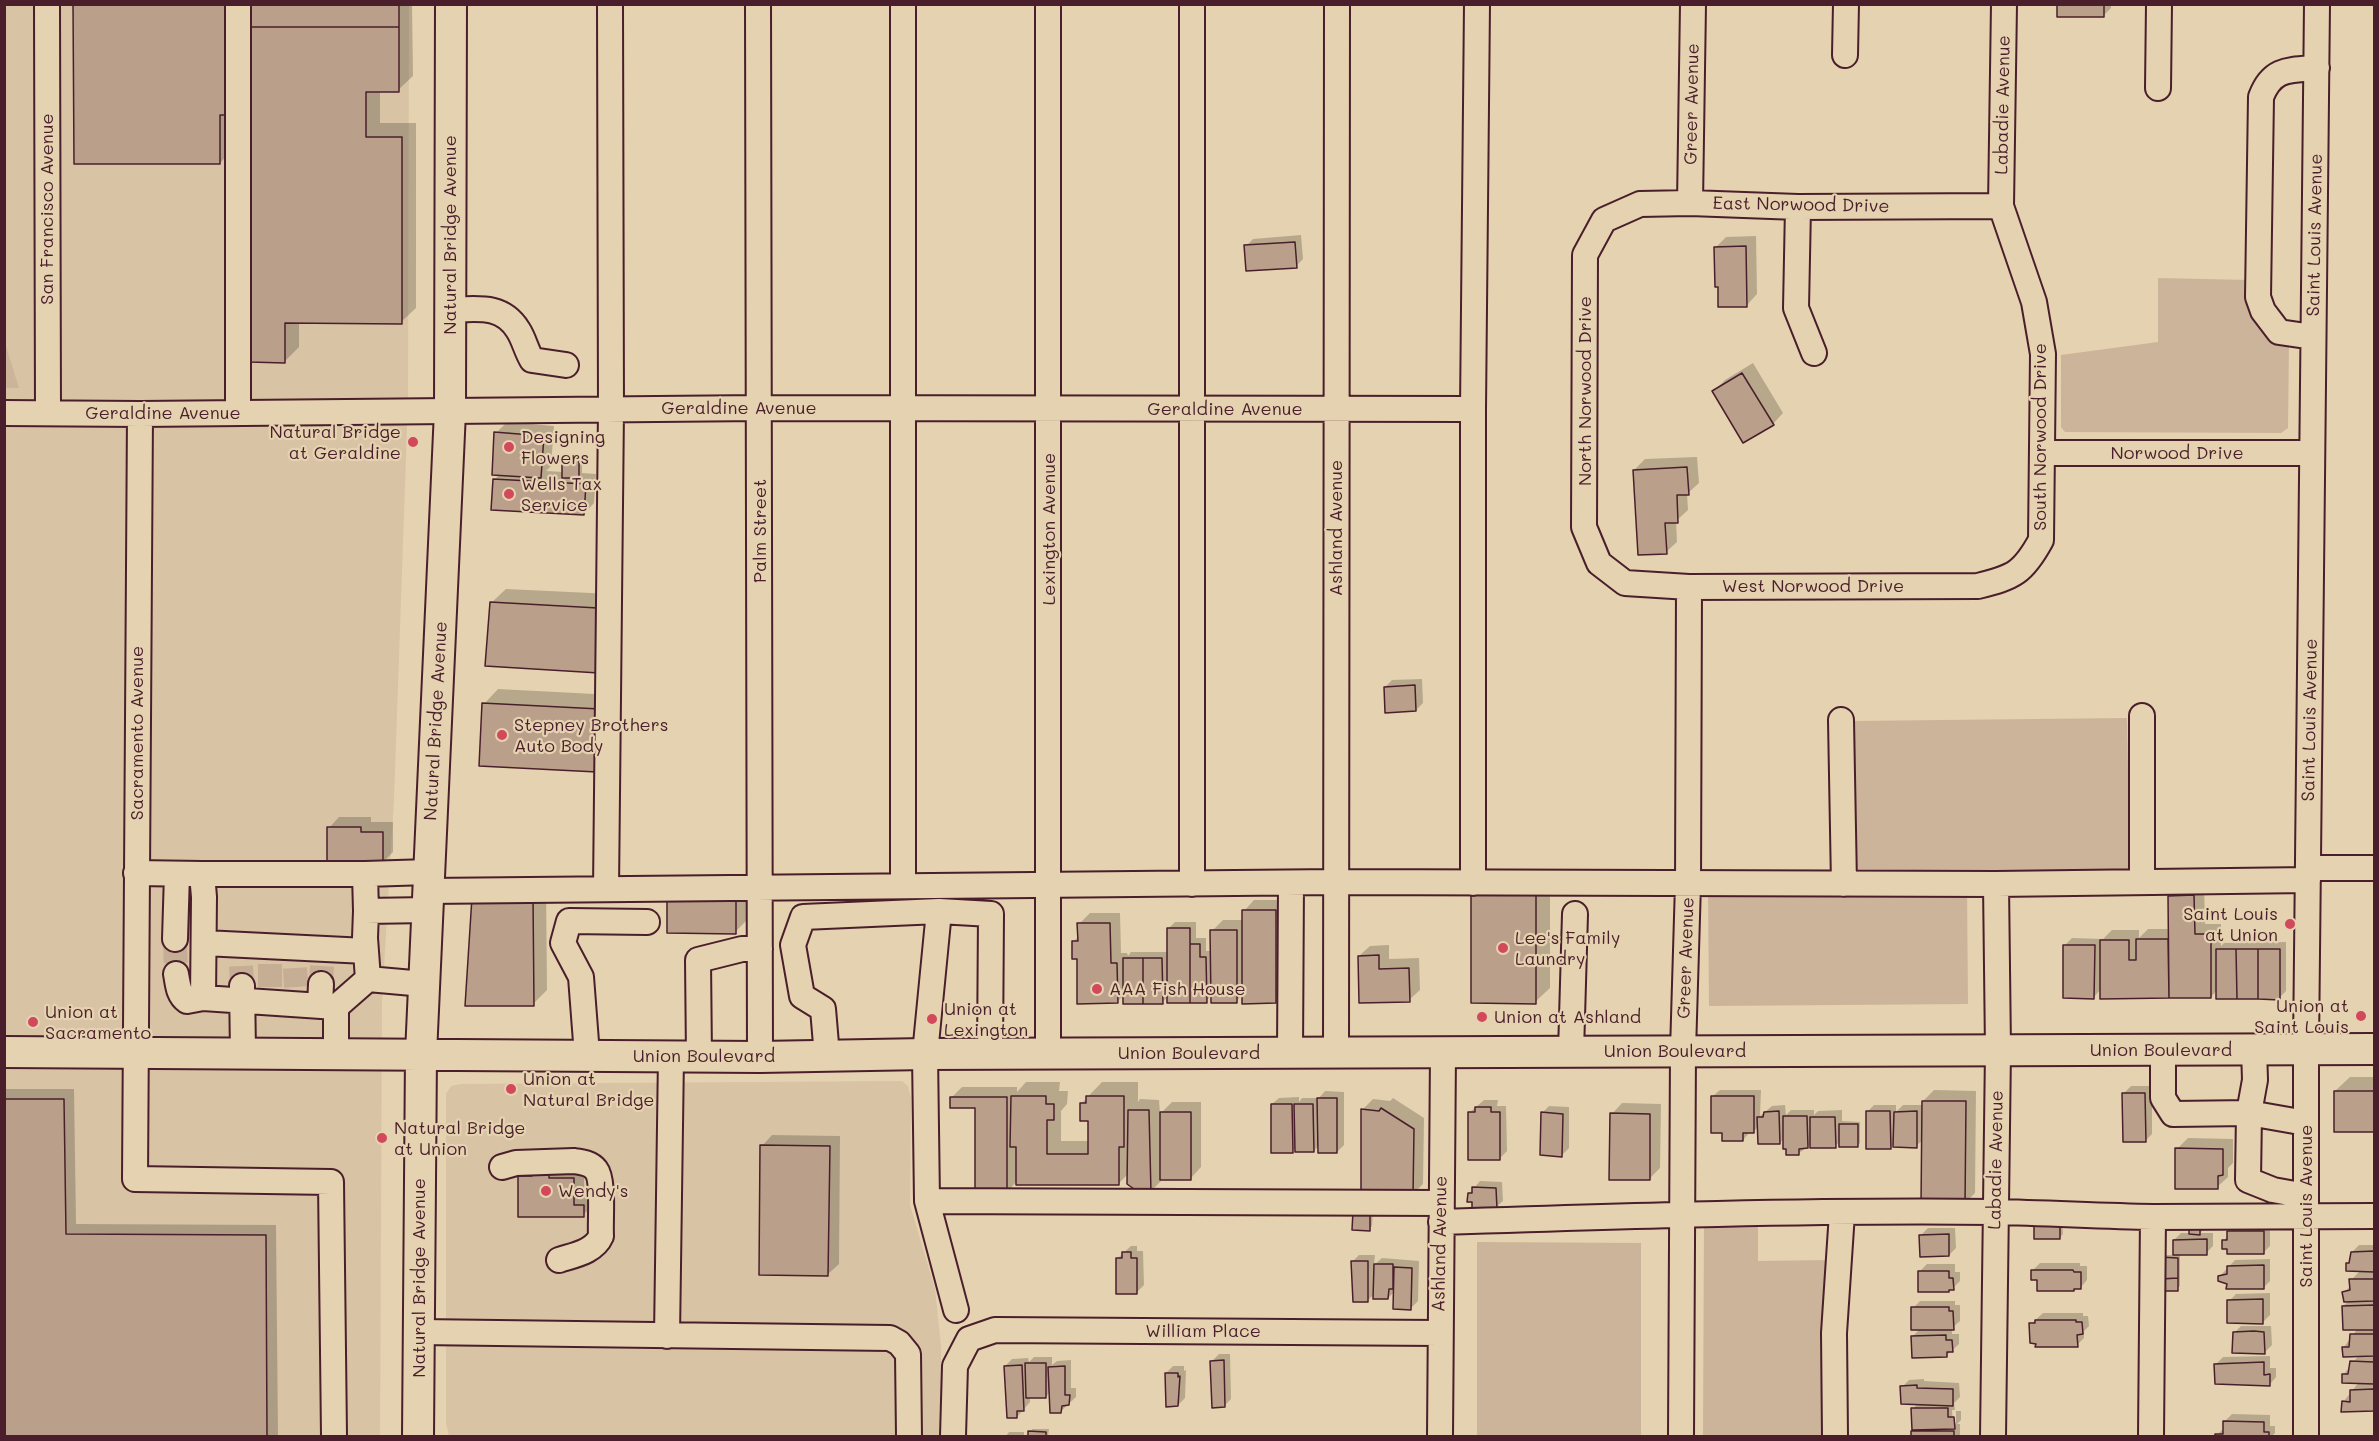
<!DOCTYPE html>
<html>
<head>
<meta charset="utf-8">
<style>
  body { margin:0 }
  #map { position:relative; width:2379px; height:1441px; overflow:hidden; background:#e5d2b0; font-family:Mali,sans-serif }
  canvas { display:block }
  .frame { position:absolute; inset:0; border:6px solid #4a1f2b; pointer-events:none }
</style>
</head>
<body>
<div id="map">
<canvas width="2379" height="1441"></canvas>
<div class="frame"></div>
</div>
<script>
const ctx = document.querySelector('canvas').getContext('2d');
ctx.lineJoin = 'round';
function paint(path, color) {
  ctx.fillStyle = color;
  ctx.fill(path, 'evenodd');
}
function trace(path, color, width, dash) {
  ctx.strokeStyle = color;
  ctx.lineWidth = width;
  ctx.lineCap = dash ? 'butt' : 'round';
  ctx.setLineDash(dash || []);
  ctx.stroke(path);
}
function write(font, color, halo, rows, align = 'center') {
  ctx.font = font + ' Mali,sans-serif';
  ctx.lineWidth = 4.5;
  ctx.setLineDash([]);
  ctx.textBaseline = 'middle';
  ctx.strokeStyle = halo;
  ctx.fillStyle = color;
  for (const [text, x, y, turn = 0] of rows) {
    ctx.save();
    ctx.translate(x, y);
    ctx.rotate((+turn || 0) * Math.PI / 180);
    ctx.textAlign = isNaN(turn) ? turn : align;
    if (halo) ctx.strokeText(text, 0, 0);
    ctx.fillText(text, 0, 0);
    ctx.restore();
  }
}
paint(new Path2D(`
  M5,5H409L408,399L394,799L382,1001L380,1436H5Z
  M902,1081L908,1086L911,1098L910,1205L935,1289L941,1346V1436H449L446,1423V1094L451,1086L461,1084Z`), '#d8c3a5');
paint(new Path2D(`
  M2158,278L2250,280L2289,344L2288,428L2281,433L2065,432L2061,427V355L2158,342Z
  M5,343L19,388H5Z
  M2127,718L2130,873L1854,876L1852,721Z
  M1967,888L1968,1004L1709,1006L1708,889Z
  M1704,1224H1758V1261L1830,1260L1829,1436H1703Z
  M1477,1242L1641,1243V1436H1477Z`), '#ccb49a');
paint(new Path2D(`
  M241,4L234,148L220,163H75Z
  M249,4H412L413,76L398,90H380V123H416V308L401,322H299V347L285,361Z
  M2058,4H2111V8L2104,15Z
  M1301,235L1303,259L1296,266L1246,246L1253,239Z
  M1756,236L1757,294L1747,305L1719,286L1715,248L1726,237Z
  M1753,363L1783,413L1773,424L1714,391L1725,380Z
  M507,422L554,426L551,466L546,471L564,472V460L567,457H582V473L596,474L594,503L584,514L495,479L500,474L496,433Z
  M1697,457L1699,483L1687,494L1688,510L1676,521L1677,542L1666,552L1634,470L1645,459Z
  M506,589L612,594L613,657L491,603Z
  M1422,679L1423,703L1416,710L1385,687L1392,680Z
  M498,689L614,695L611,756L484,704Z
  M339,817H371V822H393V852L382,863L329,828Z
  M1550,880V988L1535,1002L1473,894Z
  M546,883L547,990L533,1004L473,898Z
  M746,885V921L735,932H668Z
  M2180,885H2204L2205,924H2221V946L2224,943L2286,942V991L2279,998L2217,990L2211,997H2101V989L2094,997L2065,945L2072,938L2103,939L2112,930H2139V938L2148,929H2169V896Z
  M1254,900H1286V991L1276,1002L1244,994L1236,1001L1212,995L1206,1001L1169,996L1162,1002L1125,994L1117,1002L1078,958L1074,941L1079,936V924L1090,913H1120L1121,953H1127L1128,956L1131,952H1169L1168,929L1175,922H1196V938H1206V951H1212V931L1223,920H1244V911Z
  M1389,945V959L1419,958L1420,990L1409,1000L1359,956L1370,946Z
  M2350,1077H2374V1131L2335,1130V1091Z
  M1026,1082H1060L1059,1091H1068L1067,1104L1061,1111V1141H1089V1119L1081,1104L1102,1082H1138V1102L1140,1099L1159,1100L1160,1114L1172,1102H1201V1167L1191,1178H1161V1181L1150,1192L1129,1173L1118,1184L1017,1181L1007,1192L977,1106L951,1098L962,1087H1017V1092Z
  M2131,1086H2152V1134L2145,1141L2124,1093Z
  M4,1089H74L76,1224L276,1225L278,1436H4Z
  M1720,1090H1761L1760,1116L1772,1106L1785,1105L1786,1115L1791,1110H1814V1115L1818,1111L1842,1110V1121L1860,1122V1143L1857,1146L1841,1141L1835,1146L1812,1143L1798,1154L1784,1138L1780,1143L1759,1126L1753,1132H1750L1743,1140L1713,1096Z
  M1934,1090L1976,1091L1975,1193L1964,1204L1923,1140L1916,1146L1895,1143L1890,1147L1867,1112L1874,1105H1896V1112L1903,1105H1923V1101Z
  M1325,1091L1344,1092V1145L1337,1152L1319,1145L1314,1151L1297,1147L1292,1151L1272,1104L1279,1098L1299,1097V1102L1302,1098H1319Z
  M1393,1098L1424,1118L1423,1184L1412,1195L1362,1110L1373,1099L1390,1101Z
  M1484,1100H1498L1497,1106H1506L1507,1151L1500,1158L1469,1113Z
  M1622,1103L1661,1104L1660,1168L1649,1179L1612,1114Z
  M1549,1106L1569,1107V1148L1562,1155L1542,1113Z
  M772,1135L840,1136L839,1264L828,1274L762,1146Z
  M2188,1138L2233,1139V1163L2228,1168V1177L2217,1187L2177,1149Z
  M530,1166L584,1168V1194L594,1195V1204L583,1215L519,1176Z
  M1480,1181L1502,1182L1503,1201L1496,1207L1474,1201L1469,1194Z
  M1357,1209H1373L1372,1226L1369,1229Z
  M2062,1220L2063,1234L2060,1237H2036Z
  M2203,1225V1230L2200,1233H2213V1246L2206,1253L2180,1254V1286L2177,1289L2161,1290L2165,1255H2174V1240L2181,1233H2191Z
  M2235,1225H2270V1246L2263,1253L2224,1241Z
  M1928,1228H1955L1956,1248L1949,1255L1921,1235Z
  M2359,1245H2374V1410H2343L2344,1401L2359,1382L2344,1374L2359,1355L2344,1347L2358,1328L2343,1306L2350,1300L2344,1293L2351,1285V1280L2360,1271L2347,1264L2351,1260L2352,1252Z
  M1131,1246H1137V1251H1143L1144,1285L1137,1292L1118,1258Z
  M1359,1255H1375L1374,1265L1382,1258L1419,1261L1418,1301L1411,1308L1395,1291L1388,1298L1374,1294L1367,1301L1352,1262Z
  M2270,1259V1281L2263,1288L2229,1283L2219,1277L2235,1260Z
  M2040,1263H2080V1266H2087V1280L2081,1287L2033,1270Z
  M1927,1264H1955V1272H1960V1281L1953,1288L1920,1271Z
  M2270,1293V1315L2263,1322L2229,1301L2236,1294Z
  M1920,1301H1955V1305H1960V1321L1952,1328V1334H1959V1344L1946,1356L1913,1336L1921,1328L1913,1308Z
  M2043,1313H2083V1316H2088L2089,1326L2084,1331V1338L2077,1345L2031,1324Z
  M2241,1326H2271L2272,1345L2265,1352L2234,1333Z
  M1219,1354H1230L1231,1399L1224,1406L1212,1361Z
  M2270,1356V1368H2276V1377L2270,1384L2216,1364L2223,1357Z
  M1034,1357H1052V1365L1057,1361L1071,1360V1388H1076V1397L1060,1412L1050,1392L1046,1397H1030V1402L1017,1417L1005,1366L1012,1359L1028,1358L1029,1362Z
  M1173,1366H1184V1371L1186,1370L1185,1398L1178,1405L1166,1373Z
  M1924,1379V1381L1959,1383L1960,1397L1954,1403L1955,1410H1952L1953,1426L1956,1423V1411H1961V1420L1957,1424H1960V1436H1913V1432L1916,1428L1913,1409L1918,1403L1902,1387L1909,1380Z
  M2232,1414L2270,1415V1426H2275V1433L2272,1436H2216L2224,1428L2225,1421Z
  M1032,1429H1049L1048,1436H1029Z
  M1009,1432H1024V1436H1006Z`), '#0003');
const building = new Path2D(`
  M73,4H227V115H220V164H74Z
  M248,4H399V27H248Z
  M2057,4H2104V17H2057Z
  M248,27H399V92H366V137H402V324L285,323V363L249,362Z
  M1295,242L1297,268L1246,271L1244,245Z
  M1746,246L1747,307H1718V287H1715L1714,247Z
  M1742,373L1774,425L1743,443L1712,391Z
  M494,432L544,436L541,478L492,475Z
  M562,459L579,460V478H562Z
  M1687,467L1689,495H1677L1678,523H1665L1667,554L1638,555L1633,470Z
  M493,479L586,484L584,515L491,510Z
  M490,602L598,608L599,673L485,666Z
  M1415,685L1416,711L1385,713L1384,687Z
  M482,703L600,709L597,772L479,766Z
  M327,827H361V832H383V864H327Z
  M1471,893H1536V1004L1471,1003Z
  M667,895L736,896V934L667,933Z
  M2194,895L2195,934H2211V998H2169L2168,896Z
  M472,897H533L534,1006H465Z
  M1242,910H1276V1003L1242,1004Z
  M1077,923H1110L1111,963H1117L1118,1003L1077,1004V959H1072V941H1078Z
  M1167,928H1190V1003H1167Z
  M1210,930H1237V1003H1211Z
  M2136,939H2168L2169,998L2100,999V940H2129V960H2136Z
  M1190,944H1200V957H1206L1207,1003H1190Z
  M2063,945H2095L2094,999L2063,998Z
  M2216,949H2236L2237,999H2216Z
  M2236,949H2258V999H2237Z
  M2258,949H2280V1000L2258,999Z
  M1379,955V969L1409,968L1410,1002L1359,1003L1358,956Z
  M1123,958H1143V1004H1123Z
  M1143,958H1162L1163,1004H1143Z
  M2334,1091H2374V1132H2334Z
  M2122,1093H2145L2146,1142H2123Z
  M1011,1096H1046V1104H1054V1120H1047V1154H1088V1121H1080V1103H1086V1096H1124V1147H1119V1185H1016V1147H1010Z
  M1711,1096H1754V1133H1743V1141H1722V1133H1711Z
  M950,1097H1007V1193H975V1108H950Z
  M1317,1098H1337V1153H1318Z
  M4,1099H64L66,1234L266,1235L267,1436H4Z
  M1922,1101H1966L1965,1206L1921,1205Z
  M1271,1104H1292L1293,1153H1271Z
  M1294,1104H1313L1314,1152H1295Z
  M1475,1107H1491V1112H1500V1160H1468V1112H1475Z
  M1381,1108L1414,1129L1413,1196L1361,1195V1109L1379,1111Z
  M1128,1110H1149L1151,1193L1141,1194L1127,1184Z
  M1779,1111L1780,1144H1758L1757,1117H1763L1764,1112Z
  M1866,1111H1890L1891,1149H1866Z
  M1917,1111V1148L1893,1147L1894,1112Z
  M1160,1112H1191V1180H1160Z
  M1541,1112L1563,1114L1562,1157L1540,1155Z
  M1610,1113L1650,1114V1180H1609Z
  M1783,1116H1807L1808,1148L1799,1149V1155H1786V1149H1783Z
  M1810,1117H1835L1836,1148H1810Z
  M1839,1124H1858V1147H1839Z
  M760,1145L830,1146L828,1276L759,1275Z
  M2175,1148L2223,1149V1175L2218,1176V1189H2175Z
  M533,1170H549V1178H574V1205H584V1217H518V1176H532Z
  M1472,1187L1496,1188L1497,1209L1472,1210V1202H1467L1468,1193H1472Z
  M1353,1211L1370,1212V1231L1352,1230Z
  M2034,1221L2060,1222V1239H2034Z
  M2189,1227H2200V1235L2189,1234Z
  M2227,1231H2264V1254H2227V1249H2222V1240H2227Z
  M1949,1234V1256L1920,1257L1919,1235Z
  M2207,1239V1255H2173V1240Z
  M2374,1251V1272L2346,1271V1263H2349L2351,1252Z
  M1122,1252H1131V1258H1137V1294H1116V1258H1122Z
  M2160,1257L2178,1258V1278L2161,1279Z
  M1351,1261H1368V1302H1353Z
  M1374,1264H1393V1289H1389L1388,1299H1373Z
  M2264,1265V1289H2226L2227,1284L2218,1281V1276L2227,1274V1266Z
  M1394,1267L1412,1268L1411,1310L1393,1309Z
  M2031,1270H2073L2074,1272H2081V1289H2074V1291H2037V1280H2031Z
  M1918,1271H1949V1278H1953L1954,1290H1949V1292H1918Z
  M2178,1278V1291H2160V1279Z
  M2349,1279H2374V1301L2344,1302L2342,1292L2350,1290Z
  M2263,1299V1324L2227,1323V1300Z
  M2374,1305V1330H2343L2342,1306Z
  M1911,1307H1949V1311H1953L1954,1330H1911Z
  M2035,1320H2076V1322H2082L2083,1334L2077,1335L2078,1347H2035L2036,1344L2030,1343L2029,1323H2035Z
  M2254,1331L2264,1332L2265,1354L2232,1353L2233,1332Z
  M2350,1334H2374V1356L2343,1357L2342,1347H2349Z
  M1946,1335V1340H1952L1953,1352H1947V1357L1912,1358L1911,1336Z
  M1224,1360L1225,1407L1212,1408L1210,1361Z
  M2350,1361L2374,1362V1384L2342,1383V1374H2348Z
  M2264,1362V1375L2270,1374V1386L2215,1384L2214,1364Z
  M1025,1363H1046V1398H1026Z
  M1022,1365L1024,1411H1017V1418H1007L1004,1366Z
  M1065,1366V1395H1070L1069,1405L1062,1406L1061,1413H1050L1048,1367Z
  M1165,1373H1178V1377L1180,1376L1178,1406L1166,1407Z
  M1917,1385V1388L1953,1389V1406L1901,1404L1900,1386Z
  M2374,1389V1411L2341,1412L2342,1401L2350,1402V1390Z
  M1911,1408H1948V1417H1954L1955,1429L1912,1430Z
  M2223,1421L2264,1422V1432H2269V1436H2215V1434H2223Z
  M1028,1431L1046,1432V1436H1028Z
  M1911,1431H1954V1436H1911Z`);
paint(building, '#baa08b');
trace(building, '#4a1f2b', 1.5);
trace(new Path2D(`
  M175,939L176,974
  M270,964V987
  M241,966L242,986
  M295,968L296,987
  M321,984L322,966`), '#c6ae95', 24, [24, 12]);
const minor = new Path2D(`
  M47,4L48,413
  M758,4L760,1057
  M1845,55L1846,4
  M2158,88L2159,4
  M1690,203L1693,4
  M2001,206L1798,207L1690,203L1640,204L1604,220L1585,255L1584,527L1599,563L1625,583L1689,587L1978,586C2014,577 2023,573 2041,540L2043,354L2034,302L2001,206L2004,4
  M1798,207L1796,308L1814,353
  M450,310C477,309 502,304 518,330C524,339 526,350 532,360L566,365
  M2313,337L2279,332L2263,311L2258,297L2261,97C2272,68 2289,70 2317,68
  M4,413L140,414L760,408L1473,409
  M238,413V4
  M140,414L135,1179L331,1182L334,1436
  M2043,453H2312
  M2142,716V882
  M1841,720L1844,884
  M2308,868H2374
  M136,873L202,874L204,897L203,998L336,1007
  M202,874H365
  M1473,883V409L1477,4
  M1192,884V4
  M903,886V4
  M606,889L611,409L610,4
  M428,891L1336,882L1996,884L2308,880
  M366,911L365,874L429,872
  M175,939L177,874
  M204,943L366,951
  M176,974C178,984 178,995 187,1001L203,998
  M424,984L368,979L365,938L366,911L428,910
  M242,986L243,1052
  M320,1006L321,984
  M2163,1050V1098L2173,1114L2249,1113L2255,1080L2254,1049
  M1336,1052L1337,4
  M1571,1052L1575,914
  M336,1053V1007L368,979
  M1048,1053V4
  M1290,1053L1291,883
  M587,1055L581,977L563,943L569,921L647,922
  M827,1056L823,1009L802,996L793,945L803,917L939,911
  M699,1057L698,960L742,949H760
  M502,1167L516,1163L574,1161C582,1162 591,1163 596,1170C604,1180 600,1221 601,1236C594,1252 574,1255 559,1260
  M2306,1196L2273,1190L2248,1180L2249,1113L2306,1123
  M927,1201L1441,1203
  M2153,1217L2374,1216
  M1441,1222C1625,1216 1810,1210 1994,1212C2047,1213 2100,1216 2153,1217L2151,1436
  M956,1310L927,1201L925,1054L939,911L991,914L990,1054
  M419,1332L890,1338L899,1343L908,1354L909,1436
  M667,1336L671,1056
  M953,1436L955,1366L969,1339L995,1330L1439,1333
  M1440,1436L1443,1052
  M1681,1436L1683,1051L1688,884L1689,587
  M1835,1436L1834,1333L1842,1213
  M1993,1436L1998,1050L1996,884
  M2306,1436V1049L2317,4`);
const major = new Path2D(`
  M4,1052L760,1057L925,1054L2374,1049
  M418,1436L421,1054L450,411L451,4`);
trace(minor, '#4a1f2b', 28);
trace(major, '#4a1f2b', 34);
trace(minor, '#e5d2b0', 24);
trace(major, '#e5d2b0', 30);
for (const [x, y, r, color] of [
  [413,442,6,"#d1495b"],
  [509,447,6,"#d1495b"],
  [509,494,6,"#d1495b"],
  [502,735,6,"#d1495b"],
  [2290,924,6,"#d1495b"],
  [1503,948,6,"#d1495b"],
  [1097,989,6,"#d1495b"],
  [2361,1016,6,"#d1495b"],
  [1482,1017,6,"#d1495b"],
  [932,1019,6,"#d1495b"],
  [33,1022,6,"#d1495b"],
  [511,1089,6,"#d1495b"],
  [382,1138,6,"#d1495b"],
  [546,1191,6,"#d1495b"]
]) {
  const dot = new Path2D();
  dot.arc(x, y, r, 0, 2 * Math.PI);
  ctx.fillStyle = color;
  ctx.fill(dot);
  trace(dot, '#e5d2b0', 2);
}
write('18px', '#4a1f2b', '#e5d2b0', [
  ["Greer Avenue",1692,104,-89],
  ["Labadie Avenue",2003,105,-89],
  ["East Norwood Drive",1801,205,1],
  ["San Francisco Avenue",47,209,-90],
  ["Natural Bridge Avenue",450,235,-90],
  ["Saint Louis Avenue",2315,235,-89],
  ["North Norwood Drive",1585,391,-90],
  ["Geraldine Avenue",739,408],
  ["Geraldine Avenue",1225,409],
  ["Geraldine Avenue",163,413],
  ["South Norwood Drive",2040,437,-90],
  ["Norwood Drive",2177,453],
  ["Ashland Avenue",1336,528,-90],
  ["Lexington Avenue",1049,529,-90],
  ["Palm Street",760,531,-90],
  ["West Norwood Drive",1813,586],
  ["Saint Louis Avenue",2310,720,-89],
  ["Natural Bridge Avenue",436,721,-87],
  ["Sacramento Avenue",137,733,-90],
  ["Greer Avenue",1686,958,-88],
  ["Union Boulevard",2161,1050],
  ["Union Boulevard",1675,1051],
  ["Union Boulevard",1189,1053],
  ["Union Boulevard",704,1056],
  ["Labadie Avenue",1996,1160,-89],
  ["Saint Louis Avenue",2306,1206,-90],
  ["Ashland Avenue",1440,1244,-89],
  ["Natural Bridge Avenue",419,1278,-90],
  ["William Place",1203,1331]
]);
write('18px', '#4a1f2b', '#e5d2b0', [
  ["Natural Bridge",401,432,"right"],
  ["at Geraldine",401,453,"right"],
  ["Designing",521,437],
  ["Flowers",521,458],
  ["Wells Tax",521,484],
  ["Service",521,505],
  ["Stepney Brothers",514,725],
  ["Auto Body",514,746],
  ["Saint Louis",2278,914,"right"],
  ["at Union",2278,935,"right"],
  ["Lee's Family",1515,938],
  ["Laundry",1515,959],
  ["AAA Fish House",1109,989],
  ["Union at",2349,1006,"right"],
  ["Saint Louis",2349,1027,"right"],
  ["Union at",944,1009],
  ["Lexington",944,1030],
  ["Union at",45,1012],
  ["Sacramento",45,1033],
  ["Union at Ashland",1494,1017],
  ["Union at",523,1079],
  ["Natural Bridge",523,1100],
  ["Natural Bridge",394,1128],
  ["at Union",394,1149],
  ["Wendy's",558,1191]
], 'left');
</script>
</body>
</html>
